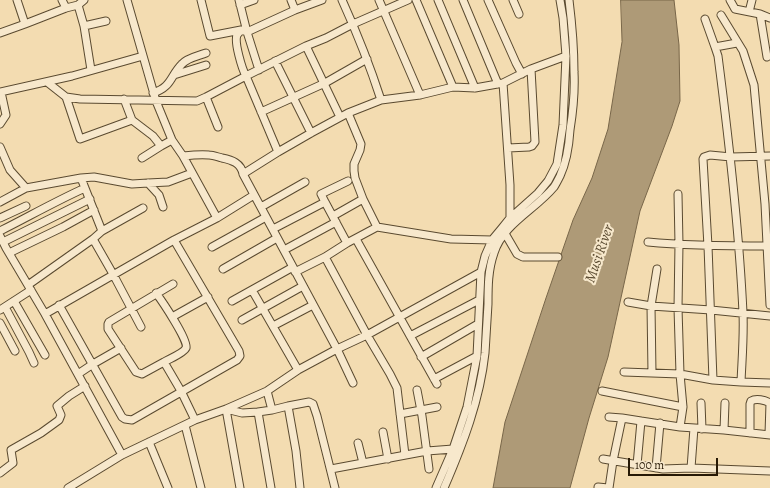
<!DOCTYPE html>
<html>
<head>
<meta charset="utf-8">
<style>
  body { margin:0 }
  #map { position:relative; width:770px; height:488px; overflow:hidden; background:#f3dcb1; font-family:Alegreya,serif }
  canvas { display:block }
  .scale { position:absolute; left:628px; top:458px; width:90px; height:18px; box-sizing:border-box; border:2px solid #271905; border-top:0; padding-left:5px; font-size:12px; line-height:14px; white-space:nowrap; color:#271905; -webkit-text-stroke:3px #f7e8cc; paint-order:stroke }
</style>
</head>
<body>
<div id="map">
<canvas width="770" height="488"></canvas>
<div class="scale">100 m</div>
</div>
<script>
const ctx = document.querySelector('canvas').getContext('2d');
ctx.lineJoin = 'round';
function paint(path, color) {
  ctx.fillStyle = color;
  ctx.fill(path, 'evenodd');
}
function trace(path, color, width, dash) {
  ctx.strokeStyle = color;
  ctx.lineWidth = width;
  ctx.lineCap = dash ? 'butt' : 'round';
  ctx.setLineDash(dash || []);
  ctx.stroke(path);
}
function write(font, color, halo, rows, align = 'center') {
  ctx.font = font + ' Alegreya,serif';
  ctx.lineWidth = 4;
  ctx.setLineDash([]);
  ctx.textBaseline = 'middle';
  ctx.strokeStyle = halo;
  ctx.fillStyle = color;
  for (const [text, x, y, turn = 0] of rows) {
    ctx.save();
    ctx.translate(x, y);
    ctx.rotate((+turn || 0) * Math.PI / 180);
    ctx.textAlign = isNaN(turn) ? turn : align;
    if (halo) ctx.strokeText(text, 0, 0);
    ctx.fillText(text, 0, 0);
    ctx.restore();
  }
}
const water = new Path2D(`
  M621,0H674L679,45L680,101L672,126L640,211L608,357L589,418L570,488H493L505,422L546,298L573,220L592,178L608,129L622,42Z`);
paint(water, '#ae9a77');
trace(water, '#786649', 1);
const minor = new Path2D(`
  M17,0L25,24
  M62,0L66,8
  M127,0L156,101L172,140L183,156L217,218
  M201,0L210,36L241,30
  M239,0L247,32
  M291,0L295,10
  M342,0C357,33 370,66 381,100
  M379,0L420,95
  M416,0L453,87
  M438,0L475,88
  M463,0L498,84
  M488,0L516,63L522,74
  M513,0L519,14
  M730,0L735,9L760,14L770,18
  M78,5L84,26L91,70
  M240,5L254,0
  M749,12L752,0
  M760,14L767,57
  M721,15L743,51L754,85L765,204L770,305
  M705,19L715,47L737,43
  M84,26L106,21
  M0,33L25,24L66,8L78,5L84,0
  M306,46L340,117
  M715,47L718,56C729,141 739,226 743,313C744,336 742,359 741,382
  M275,61L311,133
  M259,70L247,32L295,10L322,0
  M174,75L206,65
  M47,82L66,97L80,99L197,101L206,97L246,76C242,69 234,42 237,35C237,35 241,30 241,30L247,32
  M503,83L510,185V218
  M0,92L72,76L143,56
  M153,93C172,87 170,76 182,64C187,58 198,56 206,53
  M66,97L80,139L132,120
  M206,97L218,127
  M124,99L132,120L153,136L161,146L172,140
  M261,112L325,83L367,59
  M348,113L361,144L360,150L354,164V171L355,178L363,199L377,227
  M0,124L6,115L1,92
  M0,147L10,170L26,188
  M508,148L529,147L532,146L535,142L531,69
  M278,152L246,76L306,46L326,38L353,24L408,0
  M183,156C192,155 201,154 209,155C213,155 218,157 222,158C232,160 241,163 243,174L337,349L353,383
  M142,158L161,146
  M243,174L278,152L311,133L348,113L381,100L420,95L453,87L475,88L503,83L531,69L566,56
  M81,178L102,231
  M148,183L159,195L163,207
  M678,194L679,244L678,308L680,374L683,407L680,427
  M0,202L26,188L81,178L94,177L132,184L148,183L168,182L192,173
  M325,202L321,194L348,181
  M261,207L305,182
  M333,216L363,199
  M0,218L26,206
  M273,229L325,202L347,243
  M503,230L517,254L523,257H558
  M0,231C28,217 56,201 85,188
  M0,236L6,248L45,314L122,455
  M93,239L113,274L141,327
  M356,239L437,384
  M3,242L90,199
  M648,242C689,246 729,246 770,246
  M212,247L266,217
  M284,250L336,222
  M9,253L63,227L94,210
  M325,257L367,335L390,374L397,388L405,455
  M223,269L277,238
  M295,272L325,257L347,243L377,227L451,239L492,240
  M28,285L93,239L102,231L143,208
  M252,290L298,370
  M156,293C162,301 189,341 186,348C184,353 169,359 164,362L181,391L195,420
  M14,301L45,355
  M232,301L293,267
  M628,302L651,306L711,310L770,316
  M59,305L122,417L125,419L132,420L237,360L240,356L239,351C217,314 196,277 174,240
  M5,307L29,352L34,363
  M0,310L31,290
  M45,314L174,240L217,218L254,195
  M172,317L208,297
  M242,320L303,286
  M0,323L15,351
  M273,326L313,305
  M410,336L479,300
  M421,357L478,324
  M164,362L142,374L136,372L108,329V324L109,322L173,284
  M624,372L680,374L713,380L741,382L770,383
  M652,373L651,306L657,269
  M78,374L93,364L121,348
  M434,379L477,356
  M713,380L708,246L703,159L704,157L710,155L731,157L770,156
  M417,390L422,416L429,469
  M267,391L272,410L288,406L296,451L300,488
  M602,391L683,407
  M701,403L702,429
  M288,406L309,402L313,404L317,416L335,488
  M258,412L271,488
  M400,414L437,407
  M609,417L622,418
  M185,425L201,488
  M724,430L725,403
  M383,432L388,459
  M750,433V404L751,401C756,398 765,400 770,403L769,434
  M149,442L168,488
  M358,443L363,463
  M603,459L663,469L691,468L770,471
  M637,465L641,421L680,427L724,430L770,435
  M656,468L660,423
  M691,468L694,428
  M331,469L427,451L453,449
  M0,473L13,463L11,450L41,433L59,420L61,415L57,406L69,396L85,386
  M68,488L122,455L195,420L226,409L267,391L298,370L337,349L367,335L481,272
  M240,488L226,409L242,413L258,412L272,410
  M436,488L453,449L467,407L477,356L481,272L485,256L492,240L502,228L510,218L538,193L548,181L557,164L563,125L566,56L563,18L560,0
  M444,488C463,444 480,400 485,353C486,336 487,320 488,304C488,287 488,270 494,253C503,224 535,210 554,187C556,184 558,180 560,176C567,161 569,146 570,130C573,111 575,91 574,72C574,48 572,24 569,0
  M598,488V487L608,488
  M609,488L613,461L622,418L641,421`);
trace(minor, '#5a4a30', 9);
trace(minor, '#f7e8cc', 7);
write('italic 15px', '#5d4d33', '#f7e8cc', [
  ["Musi River",600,254,-71]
]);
</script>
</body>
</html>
